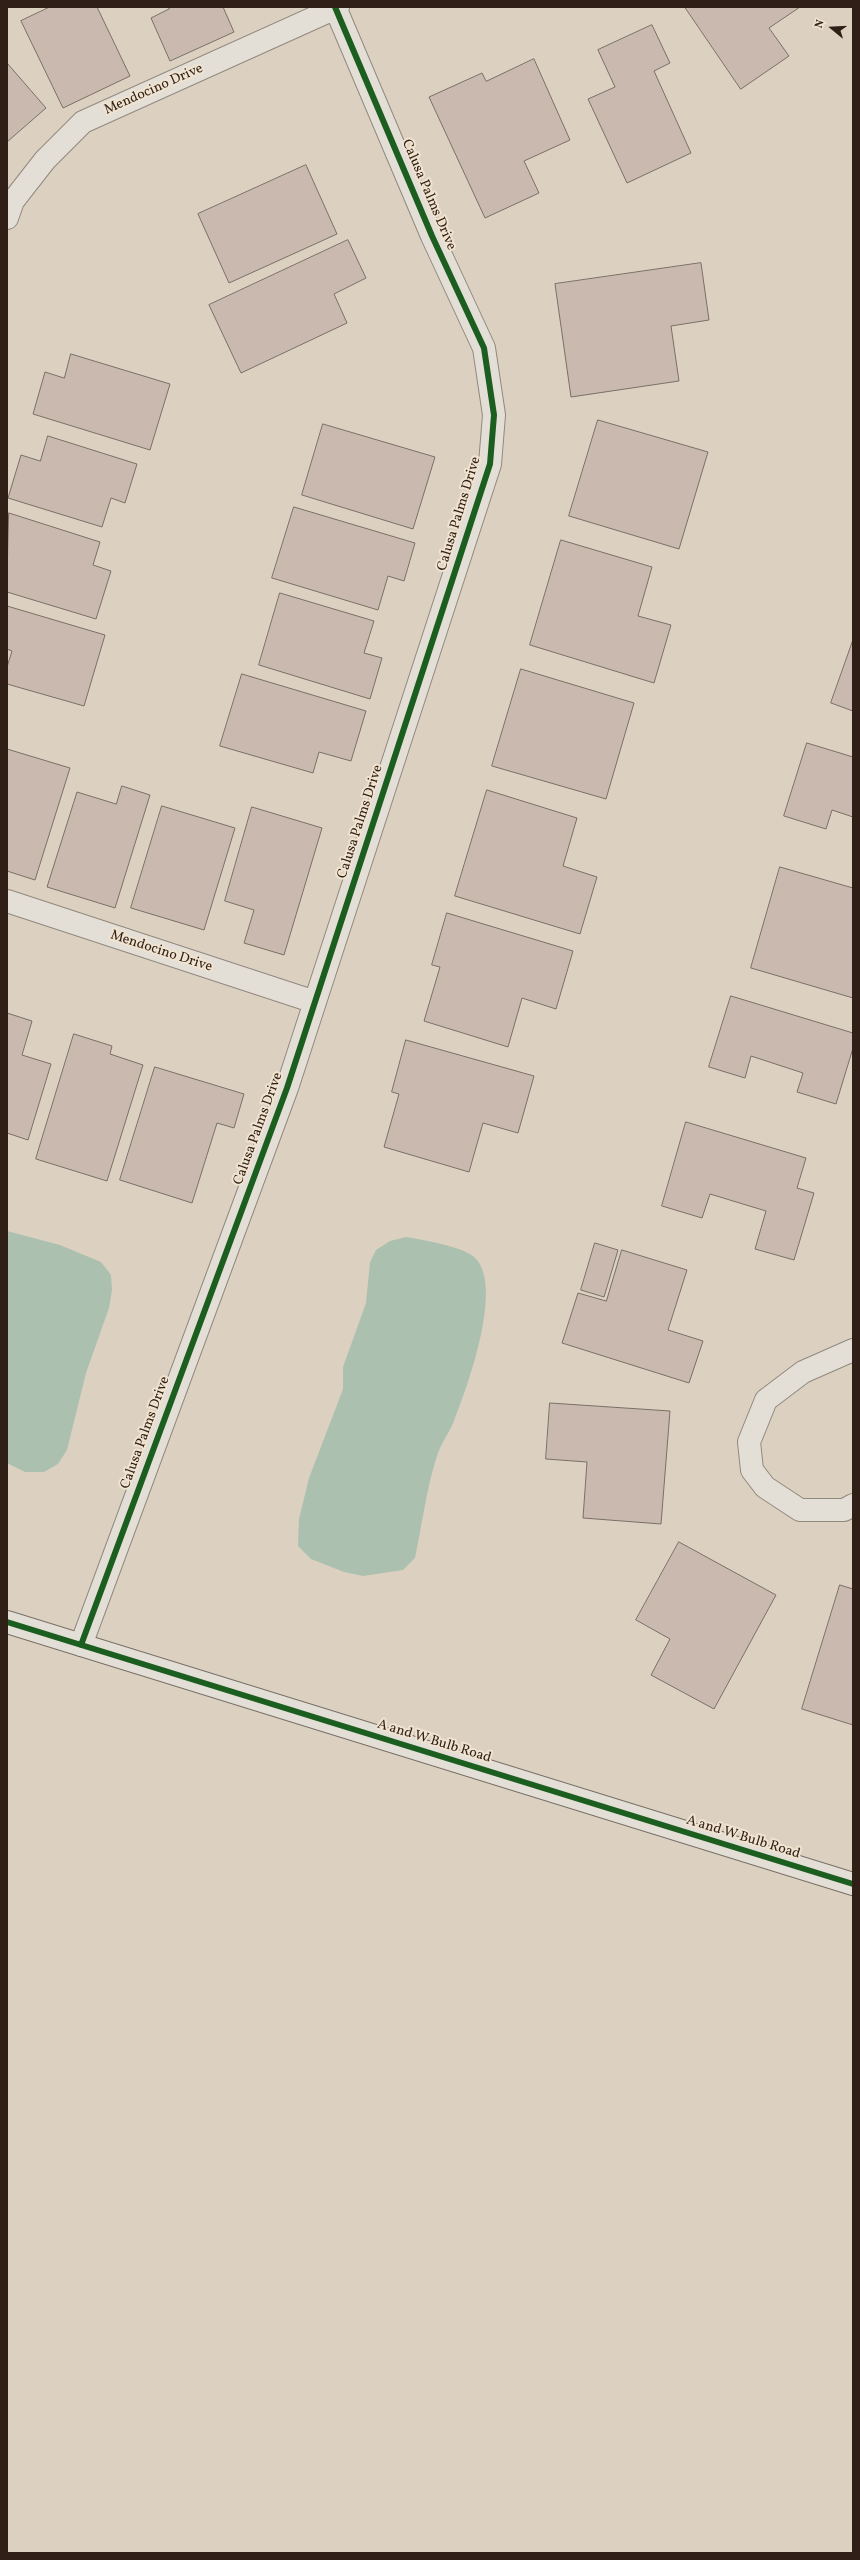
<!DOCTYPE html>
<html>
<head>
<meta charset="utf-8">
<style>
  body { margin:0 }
  #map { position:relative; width:860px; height:2560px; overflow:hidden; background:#dcd1c1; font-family:Vollkorn,serif }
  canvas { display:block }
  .frame { position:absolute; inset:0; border:8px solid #2f1f16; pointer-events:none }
  .north { position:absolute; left:812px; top:8px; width:40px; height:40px; -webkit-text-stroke:3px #f0e3cf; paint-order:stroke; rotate:288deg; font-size:11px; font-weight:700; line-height:16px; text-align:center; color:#2f1f16 }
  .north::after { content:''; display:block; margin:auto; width:14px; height:18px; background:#2f1f16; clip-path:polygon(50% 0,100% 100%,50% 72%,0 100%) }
</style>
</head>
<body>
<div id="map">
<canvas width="860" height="2560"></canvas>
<div class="frame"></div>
<div class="north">N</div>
</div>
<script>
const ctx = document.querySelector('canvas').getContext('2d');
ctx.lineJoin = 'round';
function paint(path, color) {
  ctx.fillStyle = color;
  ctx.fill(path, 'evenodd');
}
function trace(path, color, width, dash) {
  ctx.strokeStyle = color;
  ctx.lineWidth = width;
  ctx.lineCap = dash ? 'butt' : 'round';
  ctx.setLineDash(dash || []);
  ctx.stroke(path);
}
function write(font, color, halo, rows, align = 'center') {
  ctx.font = font + ' Vollkorn,serif';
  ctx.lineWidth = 4;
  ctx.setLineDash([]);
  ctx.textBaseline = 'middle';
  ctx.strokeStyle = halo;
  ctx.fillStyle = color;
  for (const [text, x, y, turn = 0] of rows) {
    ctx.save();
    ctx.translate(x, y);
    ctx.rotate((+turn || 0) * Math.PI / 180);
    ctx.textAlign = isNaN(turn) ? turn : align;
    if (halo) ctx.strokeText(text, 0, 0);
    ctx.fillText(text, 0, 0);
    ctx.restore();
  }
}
paint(new Path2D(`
  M7,1231L60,1245L101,1262L111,1275L112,1290L109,1308L86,1373L67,1450L58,1464L44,1472H25L7,1463Z
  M406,1237C423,1240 460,1246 473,1256C506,1282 467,1388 454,1421C450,1431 444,1439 440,1448C428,1478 422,1526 415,1558L403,1570L363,1576L344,1572L311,1559L298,1546L299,1519L309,1478L343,1389V1367L366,1303L370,1262L376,1250L390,1241Z`), '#acc0af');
const building = new Path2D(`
  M50,7H97L130,76L63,108L21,21Z
  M168,7H223L234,32L170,61L151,18L169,9Z
  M685,7H800L769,28L789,56L741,89Z
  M652,25L670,63L654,71L691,153L627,183L588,99L615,87L598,50Z
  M534,59L570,140L524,161L539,193L485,218L429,97L482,73L486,81Z
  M7,63L46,108L7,142Z
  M306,165L337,234L229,283L198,214Z
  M348,240L366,278L334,294L347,323L241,373L209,305Z
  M701,263L709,320L671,326L679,381L571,397L555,284Z
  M71,354L170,384L150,450L33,414L45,372L64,378Z
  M598,420L708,452L679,549L569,516Z
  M323,424L435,457L413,529L302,495Z
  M48,436L137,464L125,503L111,498L102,527L8,498L21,455L40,461Z
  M294,507L415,543L404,581L388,576L378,610L272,578Z
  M9,513L100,542L93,565L111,571L96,619L7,592Z
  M561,540L652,567L638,616L671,625L654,683L530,645Z
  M280,593L374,621L364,653L382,658L370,699L259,665Z
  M7,606L105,635L84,706L7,684V667L12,651L7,649Z
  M853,640V711L831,703Z
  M521,669L634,703L606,799L492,766Z
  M242,674L366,711L351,761L319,752L313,773L220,746Z
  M807,743L853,757V817L832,810L826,829L784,816Z
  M7,749L70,768L35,880L7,871Z
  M122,786L150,795L115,908L47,887L77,792L116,804Z
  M487,790L577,818L563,866L597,877L580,934L455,896Z
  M162,806L235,828L204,930L131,908Z
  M252,807L322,828L284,955L244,943L254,910L225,901Z
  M780,867L853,888V998L751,968Z
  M447,913L573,951L556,1009L522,998L508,1047L424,1021L440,967L432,965Z
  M731,996L853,1033V1048L836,1104L797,1092L803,1073L751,1056L745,1078L709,1067Z
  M7,1013L32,1021L22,1055L51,1064L28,1140L7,1133Z
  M74,1034L112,1046L110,1054L143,1065L107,1181L36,1159Z
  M406,1040L534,1076L518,1133L483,1123L469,1172L384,1147L399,1094L392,1092Z
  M155,1067L244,1094L234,1128L217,1123L192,1203L120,1180Z
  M686,1122L806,1158L797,1188L814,1193L794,1260L755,1249L766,1211L710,1194L702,1218L662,1206Z
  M595,1243L618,1250L604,1297L581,1290Z
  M622,1250L687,1270L668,1330L703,1341L689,1383L562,1343L578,1293L606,1301Z
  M550,1403L670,1411L661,1524L583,1518L587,1462L546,1459Z
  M679,1542L776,1595L714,1709L651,1675L670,1639L636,1620Z
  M840,1585L853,1589V1725L802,1709Z`);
paint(building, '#cab9af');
trace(building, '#787067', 1);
const street = new Path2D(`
  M7,218L13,201L45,160L83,122L338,7
  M7,901L315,1002
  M853,1350L803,1372L766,1400L749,1442L752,1470L765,1487L800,1510H844L853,1505
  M81,1645L287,1088L490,464L494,415L484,348L432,236L335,7`);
const secondary = new Path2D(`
  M7,1622L853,1884`);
trace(street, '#91887e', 24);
trace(secondary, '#787067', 24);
trace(street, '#e4dfd6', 22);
trace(secondary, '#e4dfd6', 22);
trace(new Path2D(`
  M7,1622L853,1884
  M81,1645L287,1088L490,464L494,415L484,348L432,236L335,7`), '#1b5e20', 6);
write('14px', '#2f1f16', '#f0e3cf', [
  ["Mendocino Drive",154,90,-24],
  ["Calusa Palms Drive",428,195,67],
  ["Calusa Palms Drive",460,514,-73],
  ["Calusa Palms Drive",361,822,-72],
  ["Mendocino Drive",161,952,18],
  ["Calusa Palms Drive",259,1129,-70],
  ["Calusa Palms Drive",146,1433,-70],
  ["A and W Bulb Road",434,1742,17],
  ["A and W Bulb Road",743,1838,17]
]);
</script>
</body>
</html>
